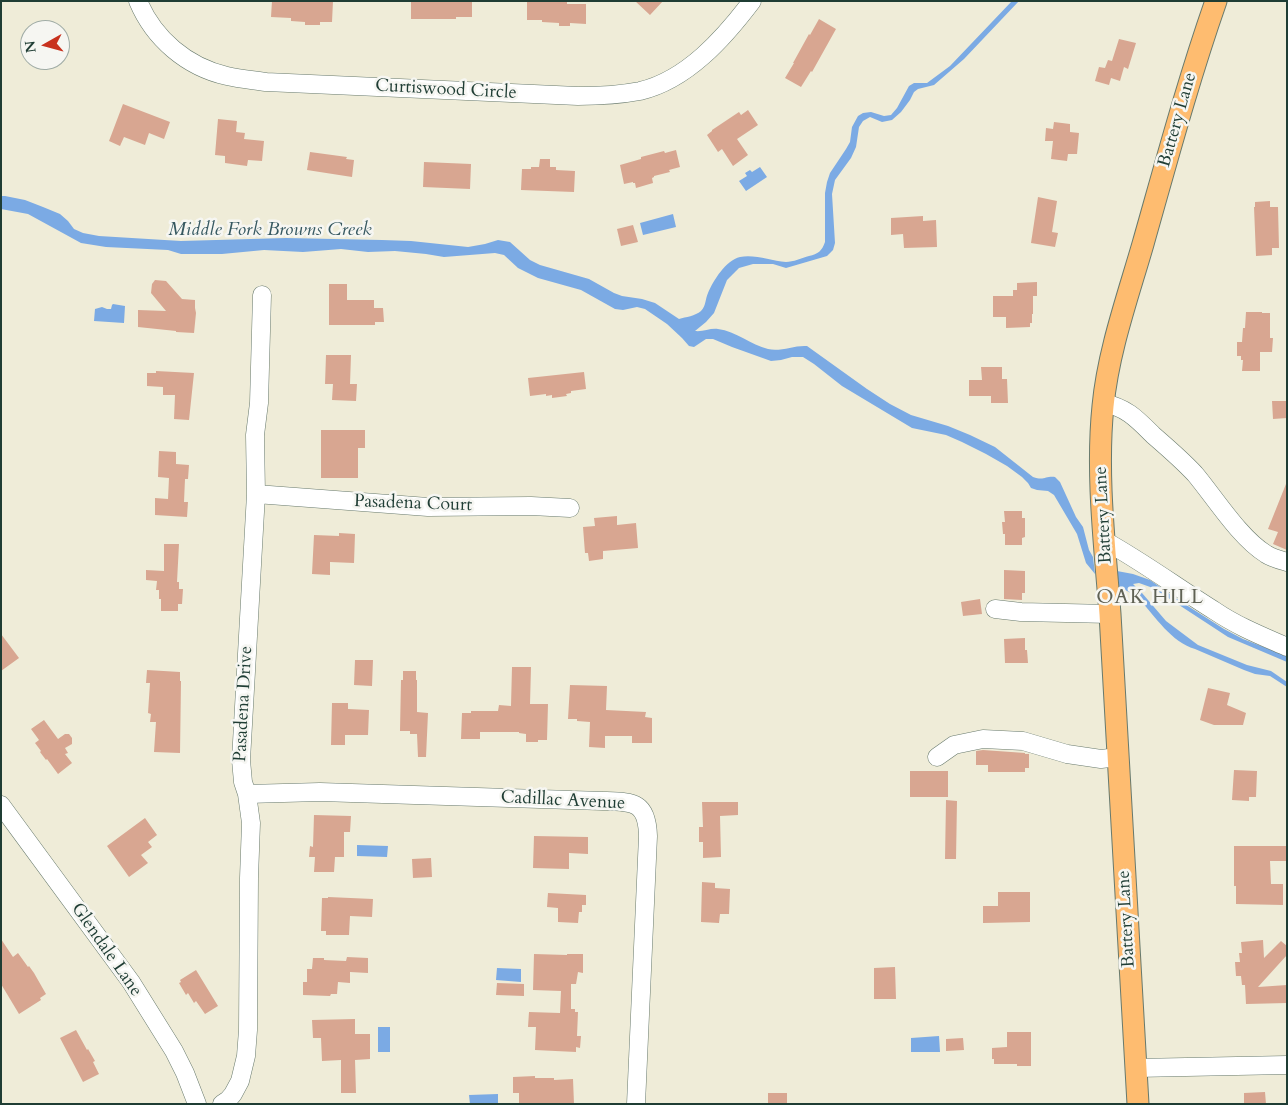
<!DOCTYPE html>
<html>
<head>
<meta charset="utf-8">
<style>
  body { margin:0 }
  #map { position:relative; width:1288px; height:1105px; overflow:hidden; background:#efecd8; font-family:Cardo,serif }
  canvas { display:block }
  .frame { position:absolute; inset:0; border:2px solid #1f3d34; pointer-events:none }
  .north { position:absolute; left:20px; top:20px; width:50px; height:50px; box-sizing:border-box; background:#f6f6f2; border:1px solid #a0aca6; border-radius:50%; rotate:263deg; font-size:14px; font-weight:700; line-height:20px; text-align:center; color:#1f3d34 }
  .north::after { content:''; display:block; margin:auto; width:18px; height:22px; background:#c8321e; clip-path:polygon(50% 0,100% 100%,50% 72%,0 100%) }
</style>
</head>
<body>
<div id="map">
<canvas width="1288" height="1105"></canvas>
<div class="frame"></div>
<div class="north">N</div>
</div>
<script>
const ctx = document.querySelector('canvas').getContext('2d');
ctx.lineJoin = 'round';
function paint(path, color) {
  ctx.fillStyle = color;
  ctx.fill(path, 'evenodd');
}
function trace(path, color, width, dash) {
  ctx.strokeStyle = color;
  ctx.lineWidth = width;
  ctx.lineCap = dash ? 'butt' : 'round';
  ctx.setLineDash(dash || []);
  ctx.stroke(path);
}
function write(font, color, halo, rows, align = 'center') {
  ctx.font = font + ' Cardo,serif';
  ctx.lineWidth = 5;
  ctx.setLineDash([]);
  ctx.textBaseline = 'middle';
  ctx.strokeStyle = halo;
  ctx.fillStyle = color;
  for (const [text, x, y, turn = 0] of rows) {
    ctx.save();
    ctx.translate(x, y);
    ctx.rotate((+turn || 0) * Math.PI / 180);
    ctx.textAlign = isNaN(turn) ? turn : align;
    if (halo) ctx.strokeText(text, 0, 0);
    ctx.fillText(text, 0, 0);
    ctx.restore();
  }
}
paint(new Path2D(`
  M1012,1H1019L964,59L934,85L918,89L914,92L910,100L901,112L892,120L882,122L870,117L863,121L859,127L856,147L851,158L835,180L832,194L835,243L833,250L827,256L786,268L773,264H753L739,268L727,280L714,313L706,322L695,331C703,332 710,328 718,329C736,331 751,345 768,349C781,352 794,345 807,346L867,389L890,404L911,415L948,426L970,435L995,447L1033,477C1044,481 1045,476 1055,477L1060,482L1076,517L1083,527L1089,550L1093,557L1095,574L1086,563L1077,534L1054,495L1048,491L1037,490L1031,488L1028,483L1022,477L1007,466L986,454L962,442L946,435L912,428L842,386L814,364L803,357H792L781,360L771,361L732,347L713,339H706L694,347L689,346L682,338L667,324L645,309L637,307L623,310L615,309L581,290L538,278L518,268L504,255L495,253L444,257L426,254L395,251L368,252L341,249L303,252L264,250L222,254H181L168,250L106,247L81,243L28,214L1,209V196H5L25,200L43,207L60,214L68,221L74,229L83,233L99,236L181,241L286,238L382,240L411,241L468,247L485,244L498,240L510,242L530,260L540,265L589,279L614,293L622,296L642,299L655,303L679,319C686,317 695,316 701,311C706,306 705,300 708,293C713,281 726,260 740,257C755,254 771,261 786,262C793,262 802,258 809,256C818,254 822,251 825,242V193L827,182L830,173L846,149L850,142L852,127L858,116L863,113L871,112L884,116L891,115L897,108L909,86L914,83H927L950,66Z
  M760,167L767,177L746,191L739,181L747,176L745,173L750,170L752,172Z
  M673,214L676,227L643,235L640,223Z
  M113,304L125,306L124,323L94,321L95,309L102,307L107,309H111L112,305Z
  M1117,571L1133,574L1150,580L1180,601L1224,629L1243,639L1287,656V662L1228,637L1153,588L1139,583L1133,584L1142,593L1166,621L1198,645L1247,665L1271,671L1287,682V687L1270,676L1255,674L1244,670L1195,649C1171,642 1156,617 1139,599C1134,594 1125,590 1119,587Z
  M357,845L388,846L387,857L357,856Z
  M497,968L521,969V982L496,980Z
  M378,1027H390V1052H378Z
  M939,1036L940,1052H911V1038Z
  M498,1094V1104H470L469,1095Z`), '#7baae4');
paint(new Path2D(`
  M272,1H333L332,22H320V25H305V22L291,21V18L271,17Z
  M411,1H472V17H456V19H411Z
  M527,1H567V4H586V24L570,23V26H559V23L542,22V20H527Z
  M635,1H663L650,15Z
  M819,19L836,29L812,72L811,71L801,87L785,78L794,63H793L809,34L810,35Z
  M1119,39L1136,43L1128,69L1124,67L1120,81L1111,78L1109,85L1095,81L1099,67L1105,68L1108,60L1112,61Z
  M123,104L170,122L164,139L149,133L145,145L124,137L120,146L109,141Z
  M748,110L758,125L737,139L748,155L733,166L722,149L718,152L707,135L712,131V130L739,112L741,115Z
  M218,119L237,121L236,132L245,133L244,139L264,141L262,161L248,160L247,166L225,163V156L215,155Z
  M1054,122L1070,124V132L1079,133L1077,154H1068L1067,161L1051,159L1053,141H1045L1046,128L1053,129Z
  M676,150L680,167L669,170L670,172L654,176V177L652,178L653,183L636,188L635,183H633V182L624,184L620,165L641,159V157L664,151L665,153Z
  M310,152L347,157L346,159L354,160L352,177L307,170Z
  M540,159H550V167H556V170L575,171L574,192L521,190L522,169H531V167H539Z
  M424,162L471,164L470,189L423,187Z
  M1038,197L1057,201L1052,232L1058,233L1055,247L1031,243Z
  M1270,201V207H1278L1279,248H1272V255L1256,256L1254,207H1255V202Z
  M923,216V221L936,220L937,247L904,248L903,234L891,235V218Z
  M633,225L638,242L621,246L617,229Z
  M155,280L166,281L182,299L195,300V308L196,313L194,333L176,332V331L138,327V310L166,311L151,293L152,284Z
  M1037,282V296H1033V314H1032V323H1030V327L1006,328V317H993V296H1013V290H1017V283Z
  M329,284H347V300H374V308H383L384,322H375V325H329Z
  M1246,312H1262V313H1270V338H1273L1272,352H1260V371H1242L1243,360H1241V356H1237V342H1242L1243,328H1245Z
  M326,355H351L350,384H357L356,401L332,400L333,384H325Z
  M981,367H1002V379H1007L1008,403H991V396H969V380H982Z
  M156,371L194,373L189,420L174,419L175,395H163V387L147,386V373H156Z
  M584,372L586,389L571,391V393L566,394L567,396L552,398V395L546,396V394L530,396L528,378Z
  M1272,401H1287V418L1273,419Z
  M321,430H365V448H358V478H321Z
  M159,451L176,452V464L189,465L188,479H185L184,502H188L187,517L155,515V498L168,499L169,478L158,477Z
  M1286,484H1287V550L1273,544L1278,532L1268,529Z
  M1004,511H1022V518H1025V537L1022,538V545H1005V534H1003L1002,522H1005Z
  M617,516V525L636,523L638,548L603,551V559L589,561L588,553H585L583,527L595,526L594,518Z
  M339,533L355,534L354,563L330,562V575L312,574L314,535L339,536Z
  M164,544H179L177,582H179V589H183L182,604H178V611H161V599H159V590H156L157,581L146,580V570L164,571Z
  M1004,570L1025,571V593H1022V600L1004,599Z
  M980,599L982,614L963,616L961,602Z
  M1,634L19,658L1,671Z
  M1025,638V650H1027L1028,663H1005L1004,639Z
  M355,660H373L372,686L354,685Z
  M512,667H531L530,704H548L547,740H538V742H526V734L519,733V732H480V739H461L462,713H471V711H498L499,705L511,706Z
  M147,670L180,672V681H181L180,753L154,752L156,722H150L151,714L148,713L150,683H146Z
  M403,671H416V680H417V712L428,713L426,757H418L417,734H410V731H400L401,680H403Z
  M570,685L607,686L606,710L646,712L645,717L652,718V743H632V736H605V748L589,747L590,722L577,721V719H568Z
  M1208,688L1230,693L1227,705L1246,713L1243,725H1214L1200,720Z
  M332,703H348V709L369,710L368,735H345V745H331Z
  M44,720L58,739L65,734H69L72,738V744L65,748L68,753L65,754L72,763L58,774L47,759L46,760L40,752L41,751L35,743L39,740L31,729Z
  M983,750L1025,753V754H1029V768H1025V772H988V765H976V751Z
  M1234,770L1257,771L1256,797H1249V801L1232,800Z
  M910,771H948V797H910Z
  M946,800L957,801L956,859H945Z
  M702,802H738V815L720,816L721,857L703,858V842H699V827H703Z
  M314,815L351,816L350,832H344V857H335L334,872H314L315,857H309L310,846L313,847Z
  M145,818L157,835L148,842L152,847L141,855L148,863L129,877L107,846Z
  M534,836L588,837V854L569,853V869L533,868Z
  M1234,846H1287V861H1270L1271,884H1283V905L1236,904V886H1234Z
  M431,858L432,877L413,878L412,859Z
  M702,882L715,883V888L730,889L729,914H720L719,923L701,922Z
  M998,892H1030V922L983,923V906H998Z
  M548,893L586,895V905H582V912H579L578,923L558,922V908L547,907Z
  M328,897L373,899L372,917L350,916L349,935H326V931H321L322,898H328Z
  M1,939L13,957L18,953L28,967L29,966L34,973L46,994L40,998L41,1000L19,1014L1,984Z
  M1263,940L1264,958L1281,941L1287,946V955L1258,987L1287,985V1003L1246,1004L1245,985H1242L1241,976H1236L1235,962H1240L1239,953H1242L1241,942Z
  M534,954L567,955V954H583V973L578,972L576,984H571V1009H575V1012H578L577,1036H581L580,1048L576,1047V1052L535,1050L536,1027H528L529,1012L560,1013L561,991L533,990Z
  M347,957L368,958V973L350,972V983L338,982L337,994H331L330,996L303,995V982H307V969H312L313,958H324V960L346,961Z
  M895,967L896,999H874V968Z
  M196,970L218,1006L205,1014L196,1001L194,1003L188,993L186,995L179,983L181,982L180,980Z
  M497,983L524,984V996L496,995Z
  M355,1019V1034H370V1059L355,1060L356,1093H341V1060L322,1061L321,1038H313L312,1020Z
  M76,1030L87,1050L88,1049L95,1061L93,1062L99,1074L83,1082L60,1038Z
  M1007,1032H1031V1066H1017V1064H994V1059H992V1048L1007,1047Z
  M963,1038L964,1050L946,1051V1039Z
  M535,1076V1078H554V1080L573,1079L574,1104H519V1093H513V1077Z
  M1265,1092L1266,1104H1244V1093Z
  M768,1093H787V1104H768Z`), '#d8a691');
const minor = new Path2D(`
  M138,1C154,39 187,67 227,76C240,79 253,80 266,82L578,96C599,96 619,95 640,91C687,80 724,38 752,1
  M1103,403C1126,407 1137,419 1153,435C1168,448 1182,460 1195,474C1215,498 1240,538 1266,554C1272,558 1280,560 1287,562
  M256,494L428,507L531,506L570,508
  M1105,541C1143,562 1178,588 1215,611C1237,626 1262,636 1287,647
  M995,609L1021,612L1110,614
  M937,757L954,745L983,739L1023,741L1067,754L1101,759L1118,757
  M247,794L320,792L603,801C633,802 647,801 648,836L636,1104
  M1,805L131,982L174,1051L185,1073L197,1104
  M1136,1068L1287,1065
  M222,1104L228,1100L233,1094L240,1081L246,1056L248,1030L249,878L251,823L247,794L243,782L241,760L256,494L255,435L259,403L262,295`);
const major = new Path2D(`
  M1138,1104L1110,614C1105,547 1096,474 1103,406C1108,352 1128,296 1143,244C1166,163 1188,81 1216,1`);
trace(minor, '#687a6d', 19);
trace(major, '#687a6d', 23);
trace(minor, '#fff', 18);
trace(major, '#febc70', 21);
write('18px', '#1f3d34', '#f6f6f2', [
  ["Curtiswood Circle",446,90,3],
  ["Battery Lane",1178,120,-74],
  ["Pasadena Court",413,504,2],
  ["Battery Lane",1104,515,-93],
  ["Pasadena Drive",244,704,-87],
  ["Cadillac Avenue",563,801,3],
  ["Battery Lane",1127,919,-93],
  ["Glendale Lane",106,950,55]
]);
write('italic 19px', '#365860', '#f6f6f2', [
  ["Middle Fork Browns Creek",270,231]
]);
ctx.letterSpacing = '1px';
write('20px', '#606255', '#f6f6f2', [
  ["OAK HILL",1150,598]
]);
ctx.letterSpacing = '0px';
</script>
</body>
</html>
